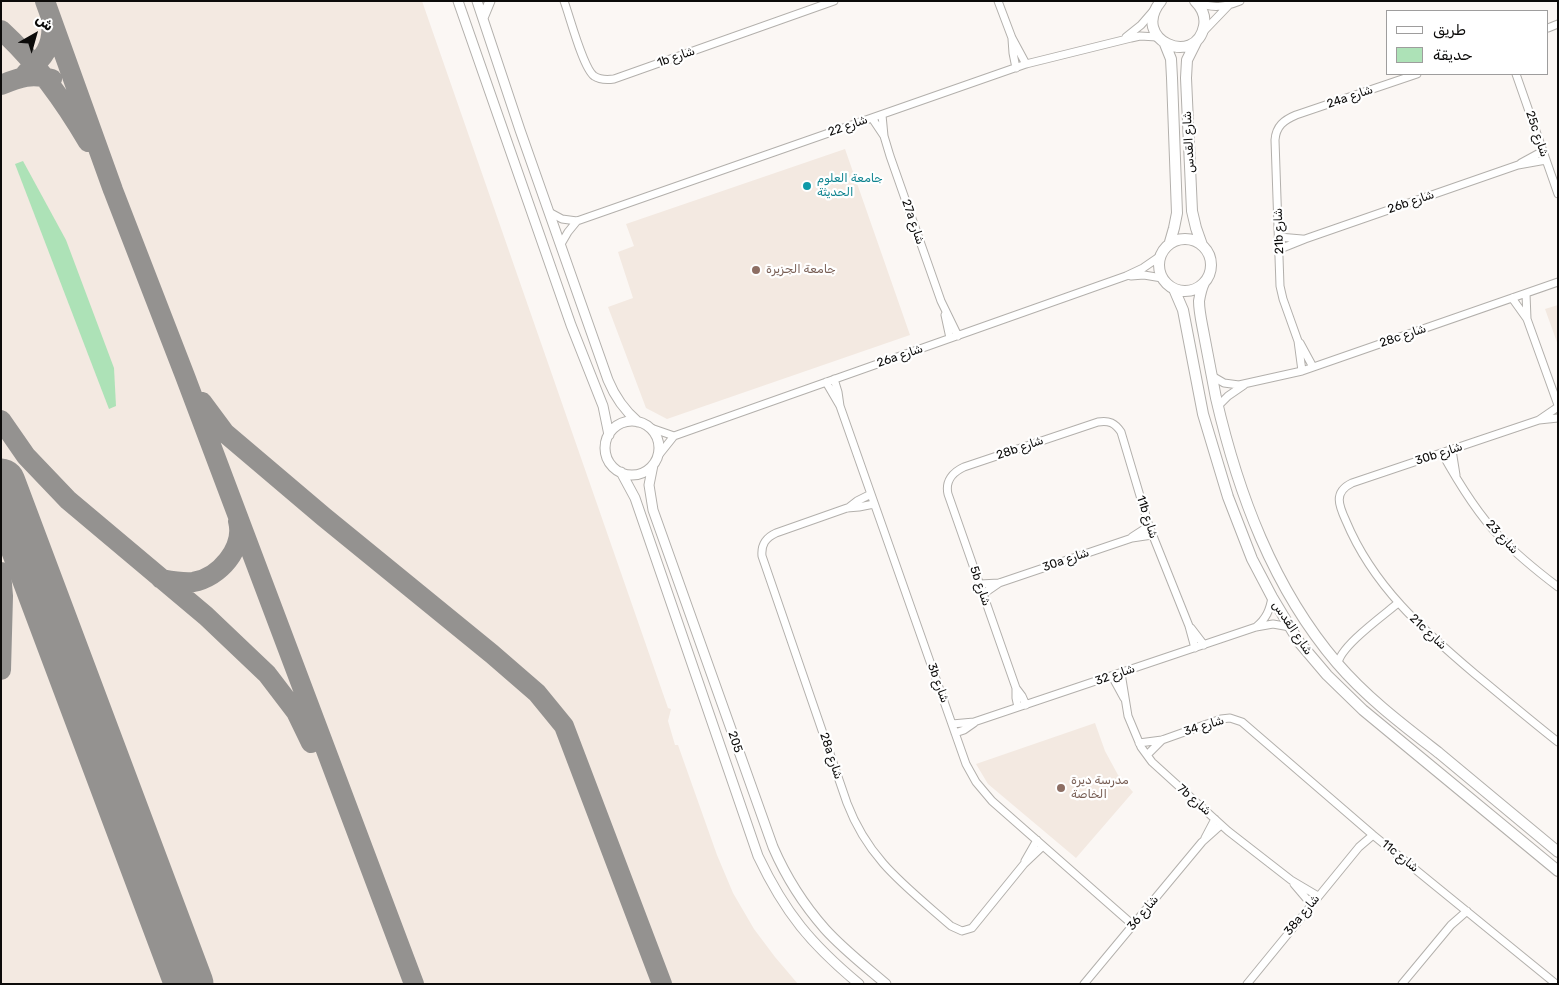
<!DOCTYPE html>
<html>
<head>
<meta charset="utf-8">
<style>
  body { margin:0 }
  #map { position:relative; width:1559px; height:985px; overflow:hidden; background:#fbf7f4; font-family:Rubik,"Noto Naskh Arabic",sans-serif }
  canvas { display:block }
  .frame { position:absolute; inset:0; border:2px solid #0c0b0a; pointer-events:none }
  .legend { position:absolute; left:1386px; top:10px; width:162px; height:65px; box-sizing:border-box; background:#fff; border:1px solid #9e9d9d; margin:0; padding:6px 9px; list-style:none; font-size:15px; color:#0c0b0a }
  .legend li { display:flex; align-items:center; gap:10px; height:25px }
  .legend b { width:25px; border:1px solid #9e9d9d }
  .north { position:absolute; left:10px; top:10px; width:50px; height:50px; -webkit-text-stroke:4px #fff; paint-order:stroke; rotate:38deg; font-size:14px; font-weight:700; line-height:20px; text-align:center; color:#0c0b0a }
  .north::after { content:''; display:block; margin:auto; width:18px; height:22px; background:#0c0b0a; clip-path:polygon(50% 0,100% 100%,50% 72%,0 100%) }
</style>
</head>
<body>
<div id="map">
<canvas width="1559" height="985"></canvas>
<div class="frame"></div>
<ul class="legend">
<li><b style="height:6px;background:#fff"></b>طريق</li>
<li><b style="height:14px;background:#ade2b7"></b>حديقة</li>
</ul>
<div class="north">ش</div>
</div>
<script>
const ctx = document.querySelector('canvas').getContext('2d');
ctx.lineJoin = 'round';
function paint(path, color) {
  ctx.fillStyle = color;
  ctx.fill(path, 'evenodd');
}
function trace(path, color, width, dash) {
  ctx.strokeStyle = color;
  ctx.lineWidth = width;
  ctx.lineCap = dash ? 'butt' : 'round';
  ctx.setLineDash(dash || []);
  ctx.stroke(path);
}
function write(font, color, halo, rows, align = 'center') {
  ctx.font = font + ' Rubik,"Noto Naskh Arabic",sans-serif';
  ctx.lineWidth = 4.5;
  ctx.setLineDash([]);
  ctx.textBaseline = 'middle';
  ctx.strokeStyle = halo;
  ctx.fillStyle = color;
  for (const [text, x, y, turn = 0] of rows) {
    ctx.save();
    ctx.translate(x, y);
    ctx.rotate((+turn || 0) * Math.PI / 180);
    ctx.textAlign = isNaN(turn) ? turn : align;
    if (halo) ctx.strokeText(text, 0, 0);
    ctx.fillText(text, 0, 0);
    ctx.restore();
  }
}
paint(new Path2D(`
  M1,1H422L668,708L671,709L668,721L675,745H678L684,762L717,855L733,893L754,929L775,957L798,984H1Z
  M845,149L910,335L667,419L646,408L608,307L633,298L618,252L634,246L626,224Z
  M1558,305V345L1545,309Z
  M1095,723L1105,751L1118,775L1133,792L1076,858L988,784L976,764Z`), '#f3e9e1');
paint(new Path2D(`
  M23,161L66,240L114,368L116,406L109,409L15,164Z`), '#ade2b7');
trace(new Path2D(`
  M45,1L113,190L185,376L414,984
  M1,30C36,62 64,101 88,142
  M26,73C43,59 54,46 51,21
  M1,85C20,77 32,73 52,79
  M202,402L225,433L324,517L492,654L537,693L564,726L662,984
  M1,420L26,456L68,500L206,616L267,674L296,712L311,743
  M1,572L3,596L1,670
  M161,579C172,581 182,583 193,582C219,578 245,548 238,521`), '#949290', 20);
trace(new Path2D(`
  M1,483L189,984`), '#949290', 49);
const minor = new Path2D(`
  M564,1C570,17 583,68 594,76C600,80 607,80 614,79L834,1
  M998,1L1012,38L1026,64
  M1197,2C1212,9 1225,7 1240,1
  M1548,28L1558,24
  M1204,31L1229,5
  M1126,37L1141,25L1154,10
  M1012,39L1013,53L1016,68
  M1516,74L1558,194
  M882,115L884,136L890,156L941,301L958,336
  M872,118L884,136
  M1521,163L1543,151
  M549,212L562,219L577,221L1026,64L1131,38L1140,36L1157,37
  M1279,237L1302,239
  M561,244L568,232L577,221
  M1280,249L1305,239L1518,165L1546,160
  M1131,276L1144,275L1162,278
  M1526,294L1527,319
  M1512,298L1527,319L1558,405
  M945,315L950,338
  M1300,343L1313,367
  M1302,371L1298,341L1283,299L1280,286L1275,140C1276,126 1284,120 1296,115L1417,74
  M1212,376L1224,383L1239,385L1302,371L1558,282
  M834,379L838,392L840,406
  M826,382L840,406L966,764L976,782L992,801L1133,925
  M1218,406L1228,396L1244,385
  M1558,407L1539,420L1352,483C1333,492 1339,506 1346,521C1373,586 1423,630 1475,674C1503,697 1530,720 1558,742
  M1539,420L1558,418
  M648,427L674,436
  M1452,450L1456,475
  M1442,453C1458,482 1476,512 1499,536C1517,555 1537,571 1558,587
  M658,456L674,436L1126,276L1143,268L1159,257
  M874,504L859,507L847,508L776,533C765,538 761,545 762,556L847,803C869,861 907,887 951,926L962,931L972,928L1024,864L1043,846
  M848,508L857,501L871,494
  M1132,537L1149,526
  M980,584L999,583L1132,538L1152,535
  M983,594L999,583
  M1256,627C1266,619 1270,610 1272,597
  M1191,628L1204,645
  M1338,664C1339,647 1384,615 1398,603
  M1121,673L1128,716L1141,747L1152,762L1228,831L1291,880L1318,896
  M1112,676L1124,698
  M1016,688L1022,696L1026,705
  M1018,707L1016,698V688L948,494C945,481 953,472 964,467L1098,422C1109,420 1115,423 1121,432L1149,526L1189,626L1195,648
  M952,724L974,722L1256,627L1273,624L1290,627
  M955,733L964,730L974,723
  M1139,743L1162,740L1221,719L1230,718L1242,722L1373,835L1556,984
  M1147,755L1162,740
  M1205,838L1215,819
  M1025,861L1037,840
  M1294,884L1311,904
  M1084,984L1202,842L1221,825
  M1247,984L1359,847L1373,835
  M1402,984L1451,925L1467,911`);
const tertiary = new Path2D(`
  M458,1L571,325L603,406L609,435
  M477,1L520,130L608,380C615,397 624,410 638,422
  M483,18L490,1
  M605 448a27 27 0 1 1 54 0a27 27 0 1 1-54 0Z
  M653,465L649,485L653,510L773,847C786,877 803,904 825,929C843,949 865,966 886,984
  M621,472L635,498L758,856C785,913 811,944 859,984`);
const secondary = new Path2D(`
  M1161,1C1129,40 1196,68 1204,26C1206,16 1202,8 1195,1
  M1197,40L1187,60L1186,78L1192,211L1196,228L1202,245
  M1165,44L1171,59L1172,78L1177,213L1174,228L1170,242
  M1159 265a26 26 0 1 1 52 0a26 26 0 1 1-52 0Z
  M1204,283C1201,289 1200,295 1199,301C1199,312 1202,324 1204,335C1208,356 1212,377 1216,398C1238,493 1273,588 1337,663C1367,698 1403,725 1439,753C1479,786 1518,819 1558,852
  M1174,289L1183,310L1203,414L1228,497L1252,559L1272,597L1299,642L1327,675L1363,710L1558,871`);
trace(minor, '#b3b0ac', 9);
trace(tertiary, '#b3b0ac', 11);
trace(secondary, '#b3b0ac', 12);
trace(minor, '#fff', 7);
trace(tertiary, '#fff', 9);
trace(secondary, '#fff', 10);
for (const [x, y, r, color] of [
  [807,186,5,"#0f9aa8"],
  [756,270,5,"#8d6e63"],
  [1061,788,5,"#8d6e63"]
]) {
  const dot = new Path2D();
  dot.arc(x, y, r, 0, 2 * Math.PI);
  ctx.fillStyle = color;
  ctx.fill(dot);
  trace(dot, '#fff', 2);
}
write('12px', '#0c0b0a', '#fff', [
  ["1b شارع",676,57,-19],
  ["24a شارع",1350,97,-19],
  ["شارع 22",848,126,-19],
  ["25c شارع",1537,134,71],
  ["شارع القدس",1189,142,-93],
  ["26b شارع",1411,202,-19],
  ["27a شارع",913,222,71],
  ["21b شارع",1279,231,-92],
  ["28c شارع",1403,336,-19],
  ["26a شارع",900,356,-19],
  ["28b شارع",1020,448,-19],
  ["30b شارع",1439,454,-18],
  ["11b شارع",1147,517,72],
  ["شارع 23",1502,537,47],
  ["30a شارع",1066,560,-19],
  ["5b شارع",980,586,71],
  ["شارع القدس",1292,628,56],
  ["21c شارع",1428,632,43],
  ["شارع 32",1115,675,-19],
  ["3b شارع",938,683,70],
  ["شارع 34",1204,726,-17],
  ["205",735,742,71],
  ["28a شارع",831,756,71],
  ["7b شارع",1194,800,41],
  ["11c شارع",1400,856,39],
  ["شارع 36",1143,913,-50],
  ["38a شارع",1302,915,-51]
]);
write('12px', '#0d838f', '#fff', [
  ["جامعة العلوم",817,179],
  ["الحديثة",817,193]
], 'left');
write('12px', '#785e54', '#fff', [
  ["جامعة الجزيرة",766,270],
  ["مدرسة ديرة",1071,781],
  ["الخاصة",1071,795]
], 'left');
</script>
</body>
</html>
